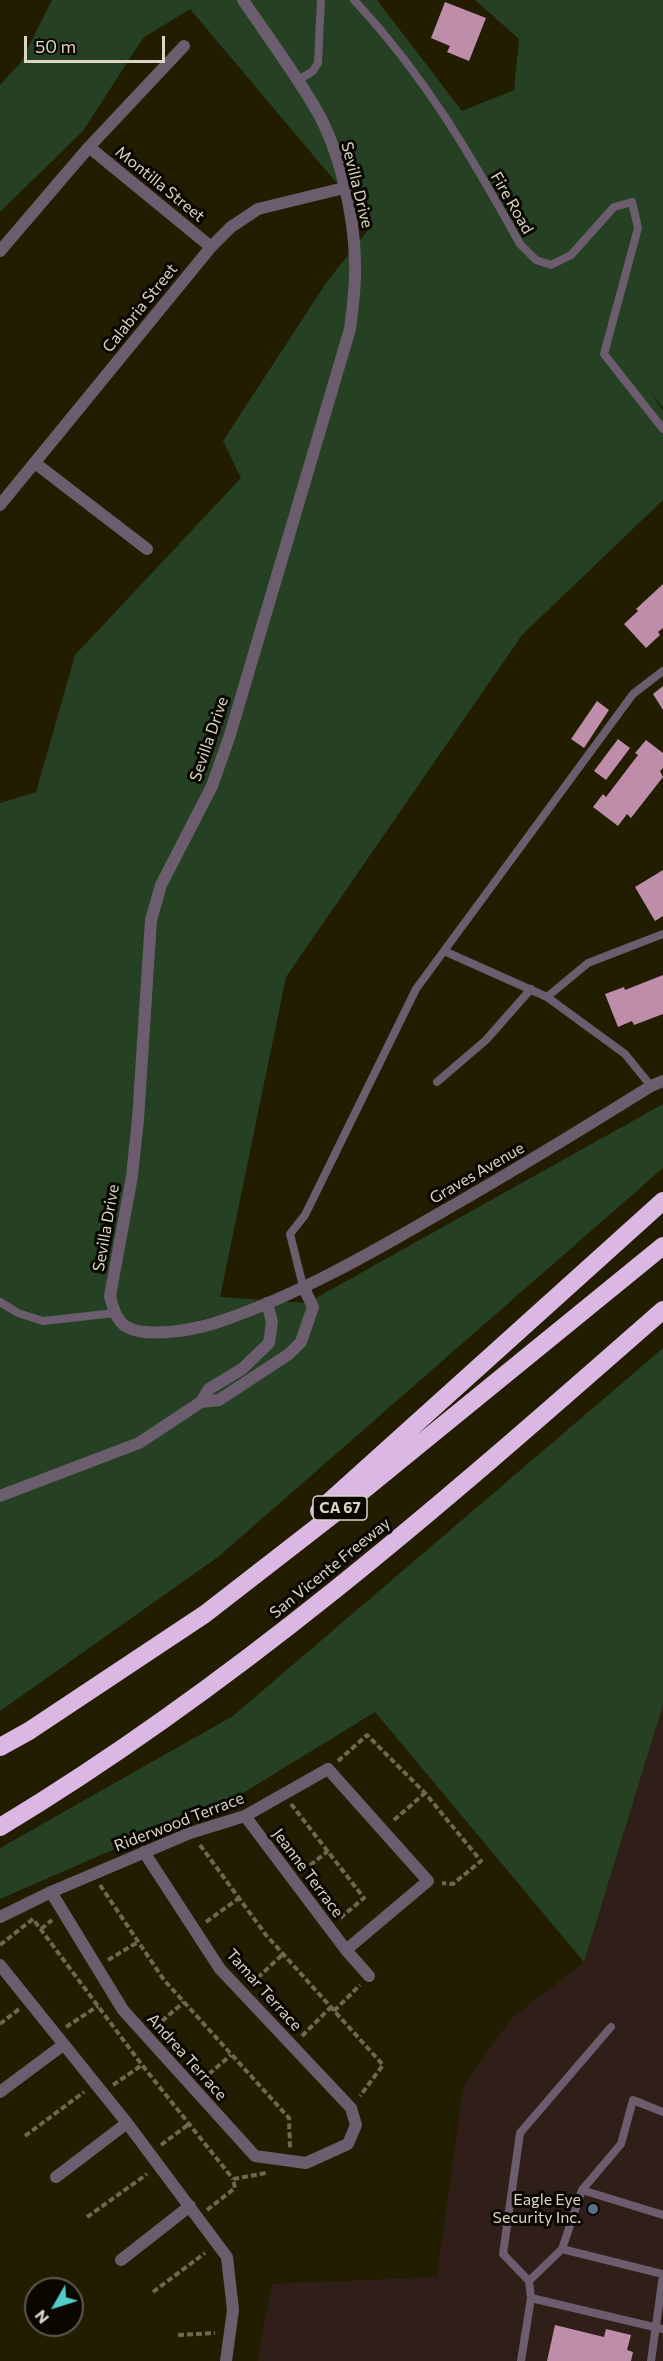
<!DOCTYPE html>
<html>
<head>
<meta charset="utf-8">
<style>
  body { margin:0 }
  #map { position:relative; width:663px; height:2361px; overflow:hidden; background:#221d00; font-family:Commissioner,sans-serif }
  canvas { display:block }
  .north { position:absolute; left:24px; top:2277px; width:60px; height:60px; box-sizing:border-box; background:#090700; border:2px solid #5c5a4e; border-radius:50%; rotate:231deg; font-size:16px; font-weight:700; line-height:24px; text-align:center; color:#d9d6c4 }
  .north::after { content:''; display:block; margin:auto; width:21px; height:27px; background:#53cdca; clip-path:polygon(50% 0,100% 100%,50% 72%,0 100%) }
  .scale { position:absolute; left:24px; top:36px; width:141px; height:27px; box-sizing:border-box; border:3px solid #d9d6c4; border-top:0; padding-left:8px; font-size:18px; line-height:21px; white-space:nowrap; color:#d9d6c4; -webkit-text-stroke:4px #090700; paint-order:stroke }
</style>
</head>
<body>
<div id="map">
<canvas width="663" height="2361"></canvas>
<div class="north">N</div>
<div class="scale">50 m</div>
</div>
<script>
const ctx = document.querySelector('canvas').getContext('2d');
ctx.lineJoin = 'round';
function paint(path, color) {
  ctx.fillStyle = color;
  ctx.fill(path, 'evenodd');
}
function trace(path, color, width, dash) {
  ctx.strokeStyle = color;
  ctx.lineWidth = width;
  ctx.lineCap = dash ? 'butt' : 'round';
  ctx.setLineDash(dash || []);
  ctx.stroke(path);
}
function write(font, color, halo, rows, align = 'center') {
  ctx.font = font + ' Commissioner,sans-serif';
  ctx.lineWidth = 6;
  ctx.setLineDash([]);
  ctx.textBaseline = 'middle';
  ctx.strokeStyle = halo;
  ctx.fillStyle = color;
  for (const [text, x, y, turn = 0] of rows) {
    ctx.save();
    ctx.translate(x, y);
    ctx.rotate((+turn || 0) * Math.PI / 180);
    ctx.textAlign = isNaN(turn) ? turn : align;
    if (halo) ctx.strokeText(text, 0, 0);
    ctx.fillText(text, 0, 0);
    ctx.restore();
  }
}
paint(new Path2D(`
  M663,1705V2361H257L272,2284L437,2277L463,2087L510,2020L584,1962Z`), '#301f18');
paint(new Path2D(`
  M52,0H377L462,111L514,90L519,39L475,0H663V408L651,393L663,411V500L522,635L286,977L220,1297L307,1303L663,1104V1168L218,1557L0,1711V803L36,792L75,655L241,478L223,441L326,283L372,225L190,9L143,38L83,131L0,212V85L21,62Z
  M663,1348V1705L584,1962L375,1712L243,1793L0,1899V1848L233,1716Z`), '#254023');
paint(new Path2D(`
  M445,2L486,18L469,61L447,52L450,46L431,38Z
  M663,584V628L658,632L660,635L646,648L624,624L638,611L636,609Z
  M663,686V710L653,694Z
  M597,701L609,710L584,748L571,739Z
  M618,739L630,748L606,780L594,771Z
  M646,740L663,753V768L660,771L663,777L631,818L627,814L618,826L593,807L603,794L606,797L638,755L635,753Z
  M663,870V916L655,921L635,887Z
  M663,975V1014L634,1025L632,1021L618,1027L605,994L624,987L625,990Z
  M555,2325L604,2337L606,2329L631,2335L627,2350L633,2352L631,2361H547Z`), '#be8da9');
trace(new Path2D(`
  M338,1761L367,1735L425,1793L481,1861L453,1884L442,1883
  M291,1804L364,1898L339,1919
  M394,1820L425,1793
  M200,1845L266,1935L383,2065L360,2096
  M303,1871L328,1851
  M100,1885L164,1980L289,2118L290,2148
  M206,1922L239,1898
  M41,1929L52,1920
  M0,1945L33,1919L142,2065L233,2179
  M108,1960L138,1942
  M251,1984L283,1954
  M334,2011L360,1985
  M0,2024L19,2009
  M66,2027L98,2006
  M155,2027L184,2002
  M302,2036L331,2007
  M202,2080L231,2055
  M113,2085L142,2065
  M25,2136L84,2092
  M161,2145L189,2124
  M207,2210L235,2188L233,2179L266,2173
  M87,2217L147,2174
  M153,2292L205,2253
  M178,2335L215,2333`), '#6d6950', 4, [6, 3]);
trace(new Path2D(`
  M354,0C425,76 470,154 520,244L536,260L551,265L571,255L614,207L632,202L638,228L604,354L663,429
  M297,81L313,71L318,63L321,0
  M444,951L547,997L625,1054L651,1086
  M547,997L588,963L663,934
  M437,1082L486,1040L531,989
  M303,1286L290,1234L305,1215L416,989L633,694L663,671
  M0,1302L18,1313L43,1321L115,1313
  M582,2190L663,2215
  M562,2249L663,2274
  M529,2281L562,2249L582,2190L621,2144L633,2100L663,2112
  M531,2298L663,2329
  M521,2361L531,2298L529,2281L503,2254L520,2133L611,2027
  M651,2361L663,2275`), '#6b5d6e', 8);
trace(new Path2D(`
  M89,147L211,247
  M0,251L89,147L184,46
  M35,463L147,549
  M0,505L211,247L231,227L258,209L344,188
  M201,1402L219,1400L289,1354L301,1342L313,1307L303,1286
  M0,1496L139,1443L201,1402L209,1389L242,1369L269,1343L272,1322L267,1303
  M51,1892L123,2010L255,2156L306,2163L348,2144L356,2125L351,2108L220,1969L144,1852
  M0,1917L51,1892L190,1833L245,1816L328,1769L428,1881L346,1950L245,1816
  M346,1950L369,1976
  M0,1965L127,2123L227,2257L233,2310L226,2361
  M0,2092L63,2045
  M56,2177L127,2123
  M121,2260L190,2206`), '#6b5d6e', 12);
trace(new Path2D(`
  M243,0C268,37 295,73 317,111C340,152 354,214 355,261C356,283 353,307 350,329L229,738L212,786L161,885L151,920L138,1119L132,1176L110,1296C113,1307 116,1321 127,1327C149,1339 199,1329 221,1321C295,1296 366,1256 433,1217C507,1175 579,1131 651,1086L663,1081`), '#6b5d6e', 12);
trace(new Path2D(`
  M319,1511L663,1201
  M0,1747L29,1731L205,1614L339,1510L663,1246
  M0,1827C241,1682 452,1495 663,1310`), '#dbb8e3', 18);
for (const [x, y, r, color] of [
  [593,2209,6,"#5c6f8a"]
]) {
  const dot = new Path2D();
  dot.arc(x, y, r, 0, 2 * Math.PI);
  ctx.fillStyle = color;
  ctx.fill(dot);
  trace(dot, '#090700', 2);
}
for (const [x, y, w] of [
  [340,1508,54]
]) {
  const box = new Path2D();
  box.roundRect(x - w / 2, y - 12, w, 24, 4.5);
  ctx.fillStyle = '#090700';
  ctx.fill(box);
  trace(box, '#d9d6c4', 1.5);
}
write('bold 15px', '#d9d6c4', null, [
  ["CA 67",340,1508]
]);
write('16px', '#d9d6c4', '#090700', [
  ["Montilla Street",160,184,39],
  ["Sevilla Drive",357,185,76],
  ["Fire Road",512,203,60],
  ["Calabria Street",140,308,-51],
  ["Sevilla Drive",209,739,-71],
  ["Graves Avenue",477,1173,-30],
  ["Sevilla Drive",106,1228,-80],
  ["San Vicente Freeway",330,1568,-39],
  ["Riderwood Terrace",179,1822,-21],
  ["Jeanne Terrace",308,1873,53],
  ["Tamar Terrace",264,1990,48],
  ["Andrea Terrace",187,2057,48]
]);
write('16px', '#d9d6c4', '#090700', [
  ["Eagle Eye",581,2200],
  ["Security Inc.",581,2218]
], 'right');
</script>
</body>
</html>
